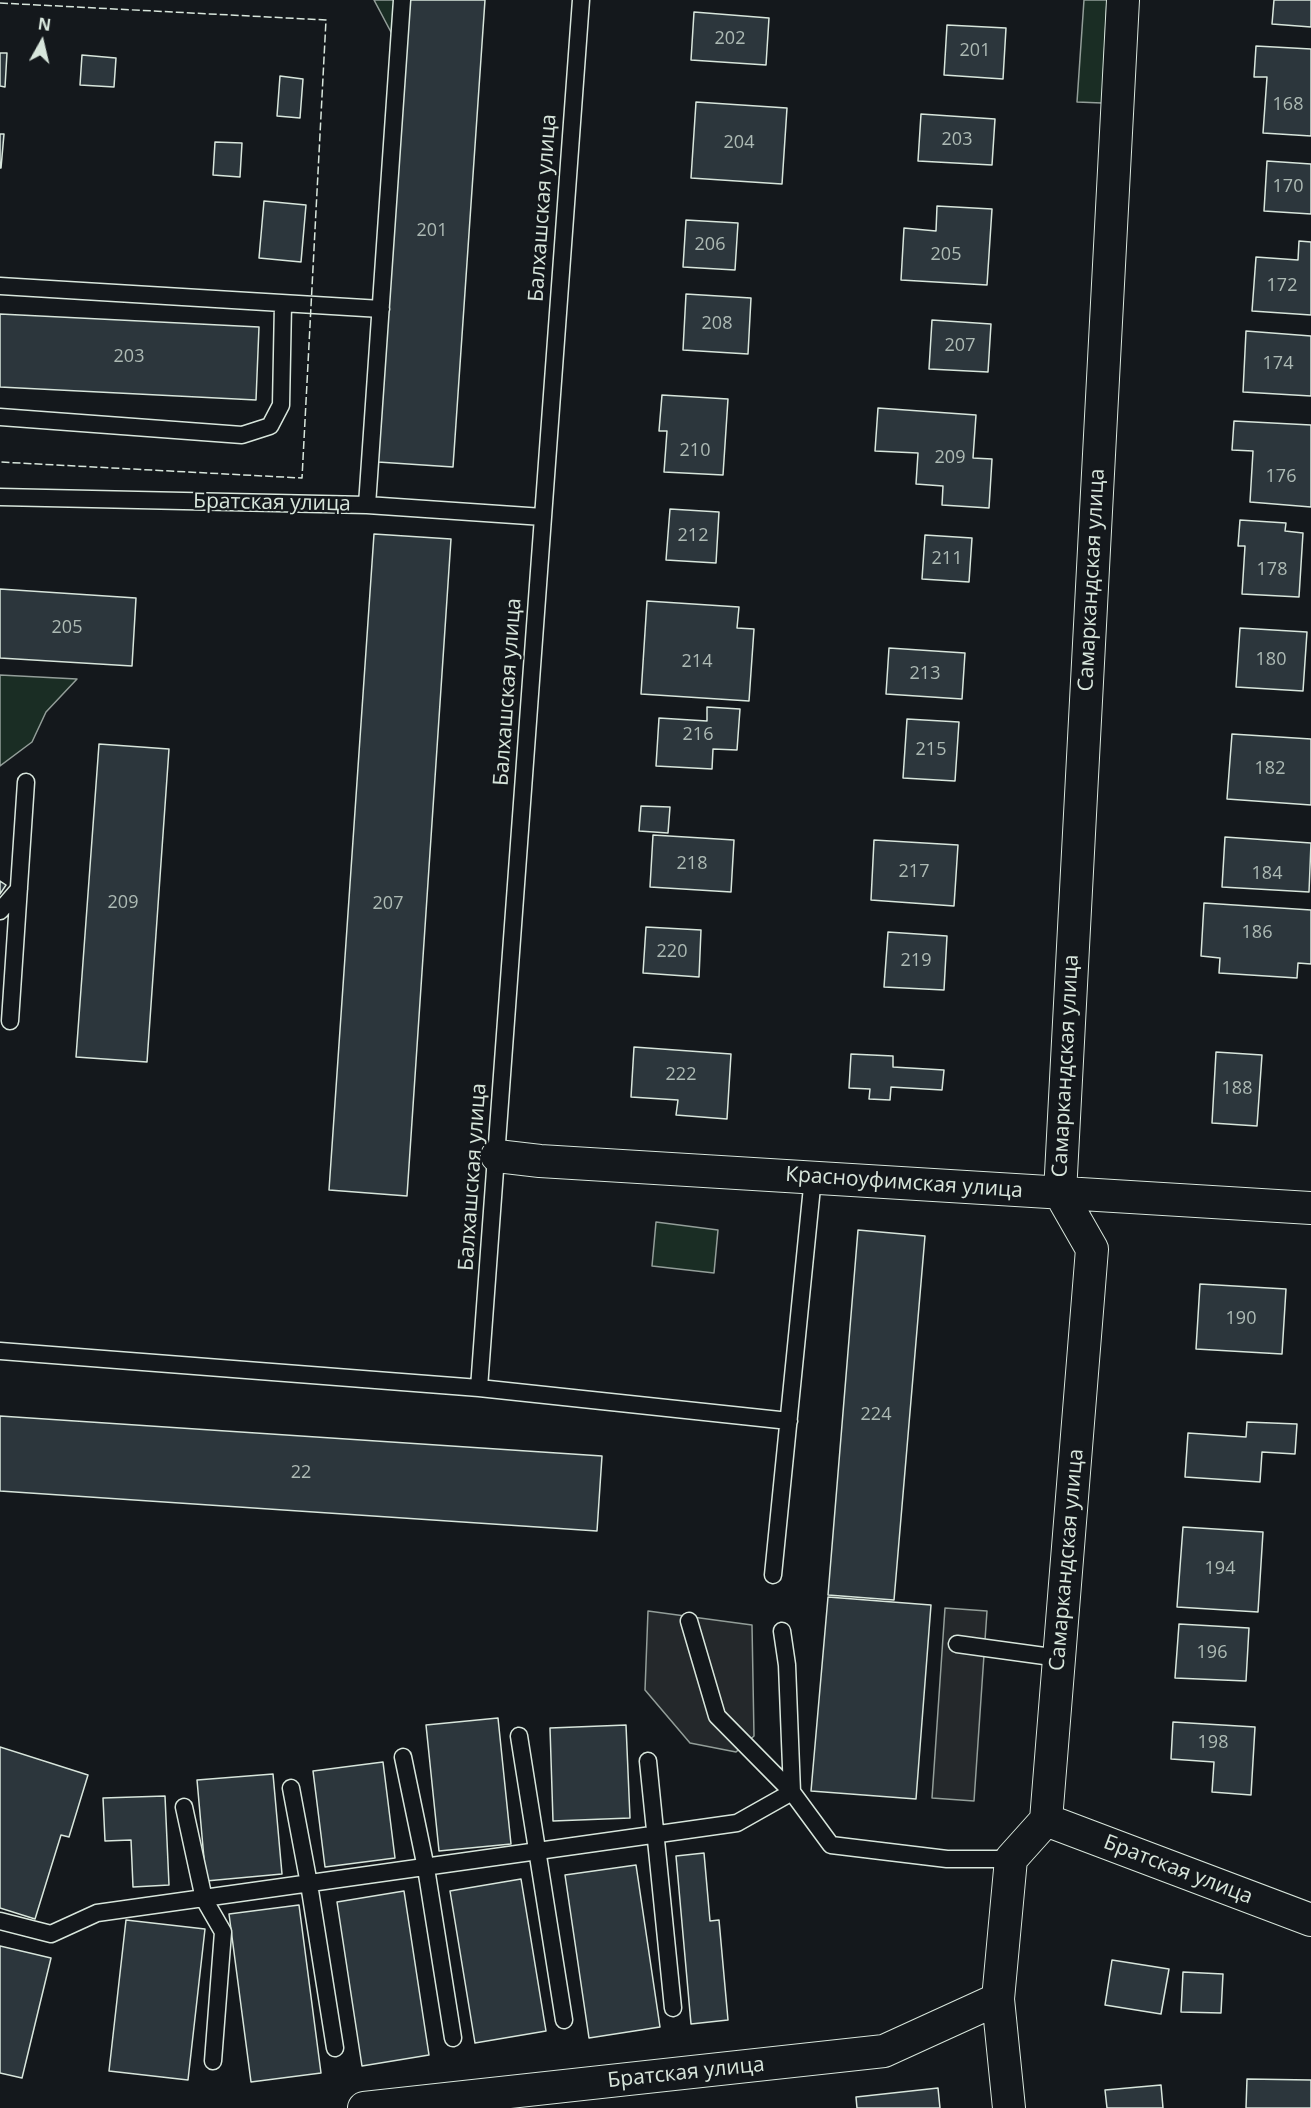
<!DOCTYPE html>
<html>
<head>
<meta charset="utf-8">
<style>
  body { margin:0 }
  #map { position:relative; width:1311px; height:2108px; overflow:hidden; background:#14181c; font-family:"Open Sans",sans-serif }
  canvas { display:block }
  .north { position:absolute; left:12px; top:12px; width:60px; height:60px; -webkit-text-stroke:4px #14181c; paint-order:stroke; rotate:8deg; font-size:16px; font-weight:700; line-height:24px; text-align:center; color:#d8e6dc }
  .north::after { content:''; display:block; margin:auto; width:21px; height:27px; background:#d8e6dc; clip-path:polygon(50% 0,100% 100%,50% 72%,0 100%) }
</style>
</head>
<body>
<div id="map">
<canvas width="1311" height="2108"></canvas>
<div class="north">N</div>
</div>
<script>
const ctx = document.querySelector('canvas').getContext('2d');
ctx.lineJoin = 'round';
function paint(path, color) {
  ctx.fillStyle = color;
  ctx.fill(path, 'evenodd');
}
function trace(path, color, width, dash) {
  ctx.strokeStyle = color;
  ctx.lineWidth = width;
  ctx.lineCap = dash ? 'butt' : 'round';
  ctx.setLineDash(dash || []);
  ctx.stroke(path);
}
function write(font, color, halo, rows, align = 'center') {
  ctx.font = font + ' "Open Sans",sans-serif';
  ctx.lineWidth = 4.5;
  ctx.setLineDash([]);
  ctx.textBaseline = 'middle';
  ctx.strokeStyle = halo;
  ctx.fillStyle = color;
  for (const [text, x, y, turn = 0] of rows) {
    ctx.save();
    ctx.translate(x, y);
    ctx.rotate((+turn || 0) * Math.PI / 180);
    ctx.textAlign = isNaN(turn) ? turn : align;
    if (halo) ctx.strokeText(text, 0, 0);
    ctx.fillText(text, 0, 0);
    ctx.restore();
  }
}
const green = new Path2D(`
  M374,0H395L392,34Z
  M1084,0H1107L1102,103L1077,102Z
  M0,675L77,679L46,712L32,742L0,766Z
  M656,1222L718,1230L714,1273L652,1266Z`);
paint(green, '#1a2d24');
trace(green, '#939e99', 1.5);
const parking = new Path2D(`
  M945,1608L987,1611L974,1801L932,1798Z
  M648,1611L752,1625L754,1736L736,1752L690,1743L645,1690Z`);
paint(parking, '#24282b');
trace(parking, '#939e99', 1.5);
const building = new Path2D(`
  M410,0H485L453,467L378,462Z
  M1274,0H1311V27L1272,24Z
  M694,12L769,18L766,65L691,60Z
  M947,25L1006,28L1003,79L944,75Z
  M1256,46L1311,49V136L1263,133L1267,77H1254Z
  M0,53H7L5,87L0,86Z
  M82,55L116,58L114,87L80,85Z
  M280,76L303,79L300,118L277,116Z
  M696,102L787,108L782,184L691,178Z
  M921,114L995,119L992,165L918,161Z
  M0,134H4L1,168H0Z
  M215,142L242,143L240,177L213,175Z
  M1267,161L1311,164V214L1264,211Z
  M264,201L306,205L301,262L259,258Z
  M937,206L992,209L987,285L901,280L904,228L936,231Z
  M686,220L738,223L735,270L683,267Z
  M1299,241L1311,242V315L1252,311L1256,257L1298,260Z
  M686,294L751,298L748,354L683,350Z
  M0,314L259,327L256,400L0,387Z
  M932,320L991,324L988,372L929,369Z
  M1246,331L1311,336V396L1243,392Z
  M662,395L728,399L723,475L664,472L667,431H659Z
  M878,408L976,415L973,458L992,459L989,508L942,505L943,486L916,484L918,453L875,451Z
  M1234,421L1311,425V507L1250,502L1253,451L1232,450Z
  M670,509L719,512L716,563L666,560Z
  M1240,520L1286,523L1285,531L1303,533L1299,597L1242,594L1245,546H1238Z
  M374,534L451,539L407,1196L329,1190Z
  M925,535L972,538L969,582L922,579Z
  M0,589L136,598L132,666L0,658Z
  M647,601L739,607L737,628L754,629L749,701L641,694Z
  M1240,628L1307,632L1303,691L1236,687Z
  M889,648L965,653L962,699L886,694Z
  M707,707L740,709L737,750L713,749L712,769L656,766L659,718L707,721Z
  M907,719L959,722L955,781L903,778Z
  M1232,734L1311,739V805L1227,799Z
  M99,744L169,749L147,1062L76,1057Z
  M641,806L670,807L668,833L639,831Z
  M653,835L734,840L731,892L650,887Z
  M1225,837L1311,843L1309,892L1222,887Z
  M874,840L958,845L954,906L871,900Z
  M0,881L6,885L0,894Z
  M1204,903L1311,910V964L1298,963L1297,978L1219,973L1220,958L1201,956Z
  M646,927L701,930L699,977L643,973Z
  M888,932L947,936L944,990L884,987Z
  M634,1047L731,1054L727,1119L676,1115L678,1100L631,1097Z
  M1216,1052L1262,1055L1257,1126L1212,1123Z
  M851,1054L893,1056V1067L944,1070L942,1090L891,1087L890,1100L869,1099L870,1089L849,1088Z
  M858,1230L925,1236L894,1600L828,1595Z
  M1200,1284L1286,1289L1282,1354L1196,1349Z
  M0,1416L602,1456L597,1531L0,1491Z
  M1247,1422L1297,1424L1295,1454L1262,1452L1260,1482L1185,1477L1188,1433L1246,1437Z
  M1183,1527L1263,1532L1258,1612L1177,1607Z
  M828,1597L931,1605L916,1799L811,1791Z
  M1179,1624L1249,1628L1246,1681L1175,1678Z
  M498,1718L511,1844L439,1851L426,1725Z
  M1173,1722L1255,1727L1251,1795L1212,1792L1214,1762L1171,1759Z
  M626,1725L630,1818L553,1821L550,1728Z
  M0,1747L88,1775L69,1837L61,1835L35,1919L0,1908Z
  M383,1762L395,1858L325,1867L313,1771Z
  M273,1774L282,1874L206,1881L197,1780Z
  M165,1796L169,1885L133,1887L131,1840L105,1841L103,1798Z
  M704,1853L710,1921L719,1920L728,2020L691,2024L676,1856Z
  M636,1865L660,2027L589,2038L565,1875Z
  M521,1879L546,2031L475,2043L450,1891Z
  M404,1891L429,2055L362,2066L337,1902Z
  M299,1905L321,2073L251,2082L229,1914Z
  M126,1920L205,1929L188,2080L109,2071Z
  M0,1946L51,1958L22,2078L0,2073Z
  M1112,1960L1169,1969L1161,2014L1105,2005Z
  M1183,1972L1223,1974L1221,2013L1181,2012Z
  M1247,2079L1311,2080V2108H1246Z
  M1161,2085L1163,2108H1107L1105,2090Z
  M938,2088L940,2108H857L856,2097Z`);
paint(building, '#2c363c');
trace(building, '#d8e6dc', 1.5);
const lane = new Path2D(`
  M0,286L381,309
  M0,417L242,435L270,426L281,405L283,304
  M0,497L367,505L543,517
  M367,505L402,0
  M0,911L19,889
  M10,1021L26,782
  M0,1351L479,1388L789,1421
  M479,1388L581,0
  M773,1575L813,1177
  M782,1631L787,1665L792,1792L831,1845L947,1859H1011
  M957,1644L1059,1658
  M519,1736L564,2020
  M403,1757L426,1868L453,2038
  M648,1761L673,2008
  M291,1788L309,1884L335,2048
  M184,1807L204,1899L223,1932L213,2061
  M0,1921L51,1934L97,1913L737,1823L792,1792L717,1716L689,1621`);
const street = new Path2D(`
  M497,1156L540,1161L1311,1208
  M1046,1820L1311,1920
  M364,2108L884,2051L998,1999
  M1009,2108L998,1999L1011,1859L1046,1820L1092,1249L1060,1193L1123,0`);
trace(lane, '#d8e6dc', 19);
trace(street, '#d8e6dc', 34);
trace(lane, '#14181c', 16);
trace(street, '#14181c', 32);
trace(new Path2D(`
  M0,3L326,20L302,478L0,462`), '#d8e6dc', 1.5, [8, 3]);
write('18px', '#adbab4', null, [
  ["202",730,39],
  ["201",975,51],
  ["168",1288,105],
  ["203",957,140],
  ["204",739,143],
  ["170",1288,187],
  ["201",432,231],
  ["206",710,245],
  ["205",946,255],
  ["172",1282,286],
  ["208",717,324],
  ["207",960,346],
  ["203",129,357],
  ["174",1278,364],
  ["210",695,451],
  ["209",950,458],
  ["176",1281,477],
  ["212",693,536],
  ["211",947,559],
  ["178",1272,570],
  ["205",67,628],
  ["180",1271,660],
  ["214",697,662],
  ["213",925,674],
  ["216",698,735],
  ["215",931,750],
  ["182",1270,769],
  ["218",692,864],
  ["217",914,872],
  ["184",1267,874],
  ["209",123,903],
  ["207",388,904],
  ["186",1257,933],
  ["220",672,952],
  ["219",916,961],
  ["222",681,1075],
  ["188",1237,1089],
  ["190",1241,1319],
  ["224",876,1415],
  ["22",301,1473],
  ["194",1220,1569],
  ["196",1212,1653],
  ["198",1213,1743]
]);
write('21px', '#d8e6dc', '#14181c', [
  ["Балхашская улица",543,208,-86],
  ["Братская улица",272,503,1],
  ["Самаркандская улица",1092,580,-87],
  ["Балхашская улица",508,692,-86],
  ["Самаркандская улица",1066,1066,-87],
  ["Балхашская улица",473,1177,-86],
  ["Красноуфимская улица",904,1183,4],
  ["Самаркандская улица",1067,1560,-85],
  ["Братская улица",1178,1870,21],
  ["Братская улица",686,2073,-6]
]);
</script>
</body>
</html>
